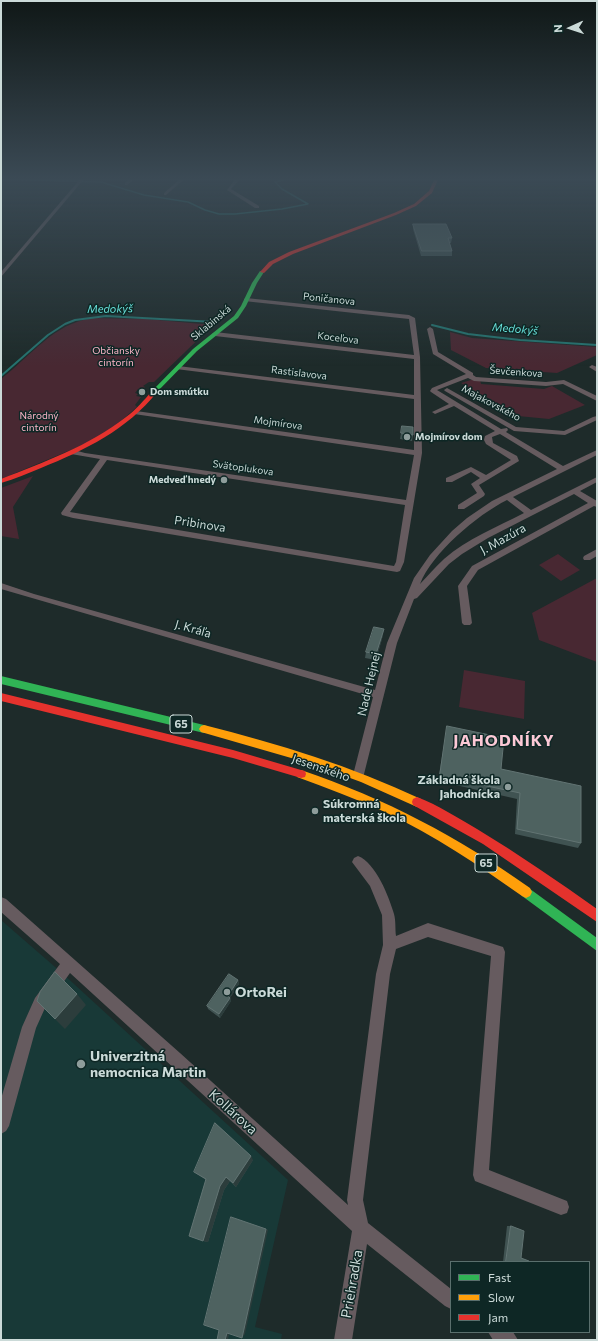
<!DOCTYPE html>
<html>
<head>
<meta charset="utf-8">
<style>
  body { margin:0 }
  #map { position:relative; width:598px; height:1341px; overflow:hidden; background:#1e2b2a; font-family:Commissioner,sans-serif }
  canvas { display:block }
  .frame { position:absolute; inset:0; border:2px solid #cbdad8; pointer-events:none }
  .legend { position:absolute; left:450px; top:1261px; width:140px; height:72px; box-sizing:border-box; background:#0e2725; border:1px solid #5a6f6d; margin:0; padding:5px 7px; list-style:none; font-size:12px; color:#cbdad8 }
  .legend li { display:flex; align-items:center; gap:8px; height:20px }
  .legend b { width:20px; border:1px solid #5a6f6d }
  .north { position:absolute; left:550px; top:8px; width:40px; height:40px; -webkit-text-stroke:3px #0e2725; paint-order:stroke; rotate:267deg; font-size:11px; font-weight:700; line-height:16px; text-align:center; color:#cbdad8 }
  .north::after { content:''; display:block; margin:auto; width:14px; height:18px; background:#cbdad8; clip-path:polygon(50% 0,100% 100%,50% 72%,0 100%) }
</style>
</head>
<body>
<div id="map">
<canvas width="598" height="1341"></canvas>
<div class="frame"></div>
<ul class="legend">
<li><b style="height:5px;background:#30b455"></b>Fast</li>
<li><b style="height:5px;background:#ff9f0a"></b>Slow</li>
<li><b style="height:5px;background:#e5322d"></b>Jam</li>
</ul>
<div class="north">N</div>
</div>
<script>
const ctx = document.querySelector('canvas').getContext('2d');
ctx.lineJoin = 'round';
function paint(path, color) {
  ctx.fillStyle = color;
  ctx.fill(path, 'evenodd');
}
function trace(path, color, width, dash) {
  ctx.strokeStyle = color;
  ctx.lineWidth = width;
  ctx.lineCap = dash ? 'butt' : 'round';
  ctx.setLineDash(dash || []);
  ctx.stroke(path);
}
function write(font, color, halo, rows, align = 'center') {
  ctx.font = font + ' Commissioner,sans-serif';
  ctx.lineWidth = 3;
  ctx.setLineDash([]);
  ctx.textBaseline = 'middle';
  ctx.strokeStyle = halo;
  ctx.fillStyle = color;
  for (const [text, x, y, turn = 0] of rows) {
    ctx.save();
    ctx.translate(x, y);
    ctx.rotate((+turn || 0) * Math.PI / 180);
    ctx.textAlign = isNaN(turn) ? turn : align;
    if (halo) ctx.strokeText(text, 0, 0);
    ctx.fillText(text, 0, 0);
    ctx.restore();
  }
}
paint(new Path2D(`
  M1,920L62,973L288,1180L255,1327L282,1334L281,1340H1Z`), '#183937');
paint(new Path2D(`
  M1,178H81V180L75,181L1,180Z
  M92,318L147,319L213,325L154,382H149L143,386L145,387L143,389H138L135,393L138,394L136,396L141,397L135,405L137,407L115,426L90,442L1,479V379C31,356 53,324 92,318Z
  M450,332L472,338L597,347V355L557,373L486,368L451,350Z
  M471,380H480L481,384L544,389L552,386L585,405L549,419L518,416L461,383Z
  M33,476L13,507L19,539L1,536V488Z
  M558,554L580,570L561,581L539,565Z
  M597,578V662L539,640L532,613Z
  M464,670L525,681L524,719L459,707Z`), '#482832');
trace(new Path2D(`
  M1,179L101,182L144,195L188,202L205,210L219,214H235L282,209L308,204L282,189L275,182L292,178`), '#25736f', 1.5);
trace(new Path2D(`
  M432,325L468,334L520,340L597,345
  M1,376L48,335L65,324L75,320L106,316L215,322`), '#25736f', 2);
paint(new Path2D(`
  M81,178H85L1,277V272Z
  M131,178H136L127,185H125V183Z
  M181,178H186L166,195H164V193Z
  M236,178H241L231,189L259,206V208H255L227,190Z
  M246,298L409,315L415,318L420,357L422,453L404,562L400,571L397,572L73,518L62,515L61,513L100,459L71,454L70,452L74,450L85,453L406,500L414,455L134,414L133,413L136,411L414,450V399L176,369V367L178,366L414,395V359L215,336L212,334L215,332L414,355L409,319L244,301V299ZM107,460L405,505L396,562L394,566L70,512Z
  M430,327L433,329L438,352L473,373V375L476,377L546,382L564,380L597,396V401L563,384L546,386L474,381L468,378L437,390L501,429L507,428L508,430L506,432L563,466L597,450V455L513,497L531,510L597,477V482L580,491L597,501V507L594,506L478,570L467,586L472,623L470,625H464L462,623L458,586L472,566L588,503L574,494L488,538L462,554L449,564L417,598L414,599L397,643L363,778L359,780L355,778L353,775L373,697L1,589V583L34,594L375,690L387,643L414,578L430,555L452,531L467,518L492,501L557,469L500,434L492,437L493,443L517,456L519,461L479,485L485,494L484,496L464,509H458V505L477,493L471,484L480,478L471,472L452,482H446V478L471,467L486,475L511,460L486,444L484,440L485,436L495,431L454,406L435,414L432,412L449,404L431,392L430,391L432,388L466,374L433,354L427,329ZM507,500L524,513C497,527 467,539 444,559C435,567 428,576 420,584C432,553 477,515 507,500Z
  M592,365L597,367V372L589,367Z
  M447,388L516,427L564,431L593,417L597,416V420L565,435L514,431L445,391L444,390Z
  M597,549V556L590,560H584L583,558L584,556Z
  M358,856C376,863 389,897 394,914C396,921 395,929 396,936L428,923L503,947L505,952L489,1170L567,1201L569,1207L567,1213L561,1215L475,1181L473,1175L491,956L428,937L396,949L390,974L363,1200L368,1223L451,1289V1309L445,1306L367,1244L352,1340H334L352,1231L70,973L45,1008L36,1028L9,1126L6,1131L1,1134V1099L22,1027L35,998L60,964L1,912V897L6,899L180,1053L348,1205L347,1200L376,974L383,945L382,915L370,886L352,862L354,858Z
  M488,1332H513L518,1340H493Z`), '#665b5f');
paint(new Path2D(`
  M260,271L264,272L257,283L246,306L238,318L197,351L156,393H152V391L193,349L234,316L241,306L252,283Z
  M1,676L204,725L207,726L209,729L207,732L204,733L1,684Z
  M526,886L597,938V951L522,896L520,892L522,888Z`), '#30b455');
paint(new Path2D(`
  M204,725C279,744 351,766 421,799L422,802L421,805L417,807L361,782L312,764L201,732L199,729L201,726Z
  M301,770C386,799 457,836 530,888L532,892L530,896L526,898L522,896C478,865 434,835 385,812C356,799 327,788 297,777L296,774L297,771Z`), '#ff9f0a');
paint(new Path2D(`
  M435,178H439L432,193L416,206L396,215L293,254L273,264L264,273L260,272L269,262L289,252L394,213L414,204L429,191Z
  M152,391L157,392C127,430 85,450 41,468C28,473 15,479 1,483V479C44,462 89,446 126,417C136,410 144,400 152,391Z
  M1,693L233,750L301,770L305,771L306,774L305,777L301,778L233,758L1,701Z
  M417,797C438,805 458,818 477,829C518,854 558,881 597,909V922L483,844L413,805L412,802L413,799Z`), '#e5322d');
paint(new Path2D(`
  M413,224L452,238L451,243H449L452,251V256H421L413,229Z
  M401,433L413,435L412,441L400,439Z
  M383,635L376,660L365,658L366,652Z
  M447,726L501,769L581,843L578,848L515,834L517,799L438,781L446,732Z
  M238,980L239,984L230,998L231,1001L220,1018L208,1009L207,1006Z
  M253,1160L236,1187L230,1181L224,1190L208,1242L203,1241L206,1180L194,1172Z
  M507,1226H511L521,1258L528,1262H503Z`), '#405352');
paint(new Path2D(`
  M384,629L383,635L376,660V654Z
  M238,980L239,984L230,998L231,1001L220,1018L219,1014L228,996Z
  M77,994L86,1005L65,1029L55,1019Z
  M251,1156L253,1160L236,1187L233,1183Z
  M226,1177L230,1181L224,1190L208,1242L203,1241L220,1186Z
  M266,1229L268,1230L245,1334L242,1338Z
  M230,1329L228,1340H225L227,1333Z`), '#2c3d3c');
const building = new Path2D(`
  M413,224H446L452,238H448L452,251H422Z
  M402,426L413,427V435L401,433Z
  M374,627L384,629L376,654L366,652Z
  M447,726L504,738L501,769L581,786V843L517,829L520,793L440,776Z
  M55,972L77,994L55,1019L37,1001L40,992Z
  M229,974L238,980L228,996L230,998L219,1014L207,1006Z
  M215,1123L251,1156L233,1183L226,1177L220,1186L203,1241L189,1236L206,1179L194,1172Z
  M231,1217L266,1229L242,1338L227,1333L225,1340H217L219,1330L204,1325Z
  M511,1226L524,1231L521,1258L529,1261L528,1262H506Z`);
paint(building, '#4e6260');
trace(building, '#627473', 1);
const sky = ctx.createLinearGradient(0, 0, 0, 366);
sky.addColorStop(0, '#101817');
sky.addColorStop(0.49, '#3b4a55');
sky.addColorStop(1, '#3b4a5500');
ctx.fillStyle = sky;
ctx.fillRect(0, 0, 598, 366);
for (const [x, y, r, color] of [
  [142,392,4,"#8e9d9b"],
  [407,437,4,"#8e9d9b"],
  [224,480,4,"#8e9d9b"],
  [508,787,4,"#8e9d9b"],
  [315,811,4,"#8e9d9b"],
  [227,992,4,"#8e9d9b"],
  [81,1064,5,"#8e9d9b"]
]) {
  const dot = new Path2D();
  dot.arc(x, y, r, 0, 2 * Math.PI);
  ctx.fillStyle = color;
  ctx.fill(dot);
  trace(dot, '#0e2725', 1.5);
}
write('10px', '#cbdad8', '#0e2725', [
  ["Poničanova",329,299,6],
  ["Sklabinská",211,323,-40],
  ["Koceľova",338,338,7],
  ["Ševčenkova",516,372,4],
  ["Rastislavova",299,373,7],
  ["Majakovského",491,403,28],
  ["Mojmírova",278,423,8],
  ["Svätoplukova",243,468,8]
]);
write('10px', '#fcb4c7', '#0e2725', [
  ["Občiansky",116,351],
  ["cintorín",116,363],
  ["Národný",39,416],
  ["cintorín",39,428]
]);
write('bold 10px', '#cbdad8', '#0e2725', [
  ["Dom smútku",150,392],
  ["Mojmírov dom",415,437],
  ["Medveď hnedý",216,480,"right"]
], 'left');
write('italic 11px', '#68e0da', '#0e2725', [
  ["Medokýš",110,309,-1],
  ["Medokýš",515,329,5]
]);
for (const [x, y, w] of [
  [181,724,22],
  [486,863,22]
]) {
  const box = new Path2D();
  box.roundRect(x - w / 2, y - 9, w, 18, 3);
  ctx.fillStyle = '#0e2725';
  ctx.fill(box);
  trace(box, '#cbdad8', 1);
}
write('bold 11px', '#cbdad8', null, [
  ["65",181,724],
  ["65",486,863]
]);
write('12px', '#cbdad8', '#0e2725', [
  ["Pribinova",200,524,9],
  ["J. Mazúra",503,539,-29],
  ["J. Kráľa",193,629,16],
  ["Nade Hejnej",369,684,-77],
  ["Jesenského",321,768,19]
]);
write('bold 12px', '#cbdad8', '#0e2725', [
  ["Základná škola",500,780],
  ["Jahodnícka",500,794],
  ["Súkromná",323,804,"left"],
  ["materská škola",323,818,"left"]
], 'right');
write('bold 14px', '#cbdad8', '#0e2725', [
  ["OrtoRei",235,992],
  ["Univerzitná",90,1056],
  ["nemocnica Martin",90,1072]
], 'left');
write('14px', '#cbdad8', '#0e2725', [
  ["Kollárova",233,1112,42],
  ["Priehradka",352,1284,-80]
]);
ctx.letterSpacing = '1px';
write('bold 16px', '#fcc9d6', '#0e2725', [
  ["JAHODNÍKY",504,741]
]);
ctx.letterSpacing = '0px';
</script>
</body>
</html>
